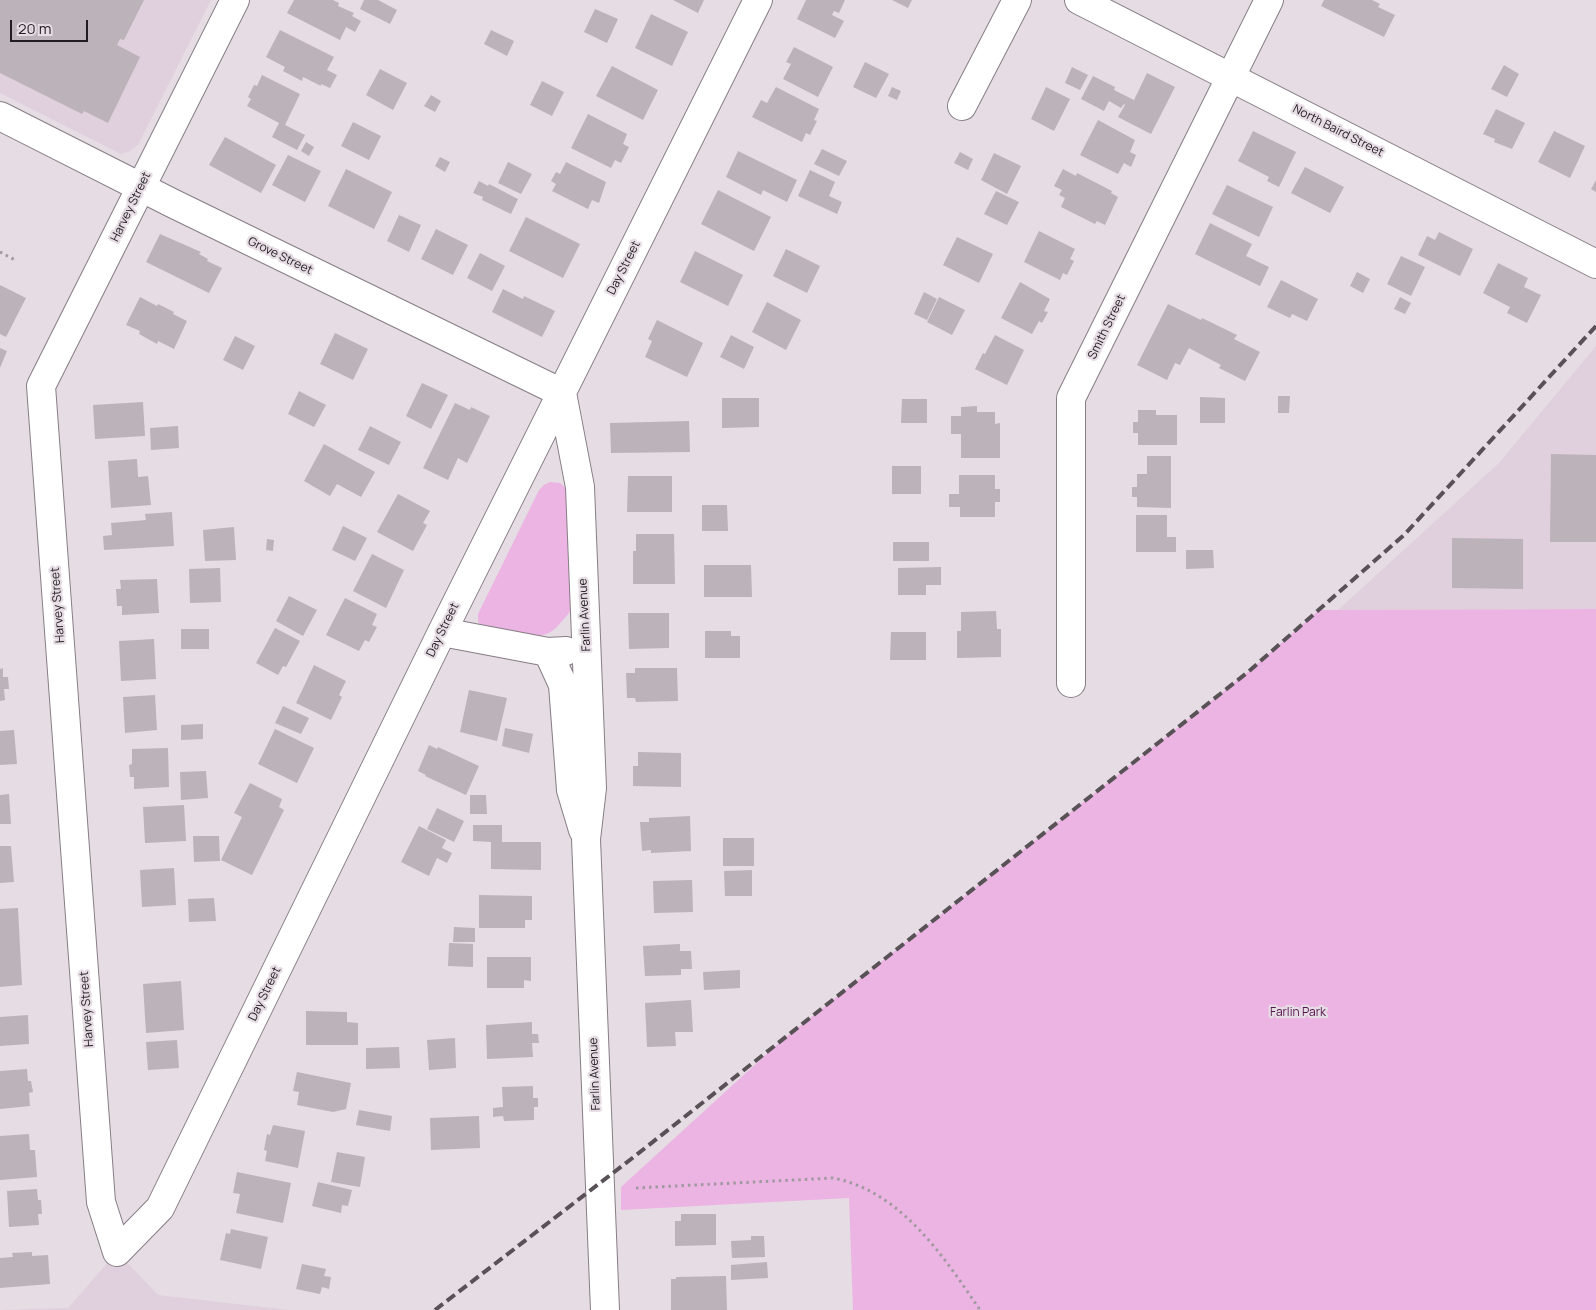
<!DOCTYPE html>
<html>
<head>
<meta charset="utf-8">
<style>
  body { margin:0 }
  #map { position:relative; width:1596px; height:1310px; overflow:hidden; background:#e6dce4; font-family:Manrope,sans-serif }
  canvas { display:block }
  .scale { position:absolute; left:10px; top:20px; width:78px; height:22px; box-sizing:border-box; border:2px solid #201c1f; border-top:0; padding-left:6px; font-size:15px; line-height:18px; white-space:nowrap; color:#201c1f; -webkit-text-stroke:4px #e6dce4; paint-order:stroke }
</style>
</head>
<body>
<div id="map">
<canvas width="1596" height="1310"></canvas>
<div class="scale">20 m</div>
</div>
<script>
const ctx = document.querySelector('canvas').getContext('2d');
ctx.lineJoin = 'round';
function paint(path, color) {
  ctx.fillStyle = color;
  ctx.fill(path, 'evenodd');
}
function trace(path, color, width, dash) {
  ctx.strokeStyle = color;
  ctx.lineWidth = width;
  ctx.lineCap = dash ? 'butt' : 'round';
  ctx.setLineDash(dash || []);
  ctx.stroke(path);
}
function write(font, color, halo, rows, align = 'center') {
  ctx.font = font + ' Manrope,sans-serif';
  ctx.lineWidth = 4.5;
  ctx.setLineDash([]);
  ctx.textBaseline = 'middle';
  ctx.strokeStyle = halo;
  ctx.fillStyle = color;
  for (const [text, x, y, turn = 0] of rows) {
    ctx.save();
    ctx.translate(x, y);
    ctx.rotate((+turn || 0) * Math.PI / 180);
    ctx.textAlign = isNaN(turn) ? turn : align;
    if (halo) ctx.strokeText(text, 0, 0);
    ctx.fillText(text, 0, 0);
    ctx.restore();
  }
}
paint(new Path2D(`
  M0,0H211L138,145L130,151L121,154L0,93Z
  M1596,346V609L1338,610L1499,463Z
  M117,1252L158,1295L289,1310H0L68,1308Z`), '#e0d0dd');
paint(new Path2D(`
  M550,482L560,483L569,491L573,605L569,613L556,628L549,633L533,638L481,628L478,621V614L539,490L544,485Z
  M1596,609V1310H853L849,1198L621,1210V1187L782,1040L1248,672L1319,610Z`), '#ecb4e3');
paint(new Path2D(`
  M0,0H144L124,40L120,39L117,45L140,57L108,123L84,111L82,114L0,73Z
  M294,0H333L339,3L338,6L354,13L352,16L361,21L355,32L346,27L340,40L287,13Z
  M364,0H378L397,10L390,24L360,9Z
  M673,0H704L698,13Z
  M806,0H845L839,13L834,11L832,15L844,21L835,38L797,19Z
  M892,0H912L908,8Z
  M1324,0H1372L1380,4L1378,7L1395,15L1384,37L1321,6Z
  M595,9L618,19L607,43L584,32Z
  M651,14L688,32L672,66L635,48Z
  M280,30L334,57L327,70L337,75L330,88L321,84V86L303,77L302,81L283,71L285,67L266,57Z
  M491,30L514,41L507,56L484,44Z
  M794,47L833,67L818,97L783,79L791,64L786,62Z
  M865,62L889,74L876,98L853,87Z
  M1504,65L1519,74L1507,97L1491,89Z
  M612,66L658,90L643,120L596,96Z
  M1072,67L1088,75L1080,90L1065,83Z
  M380,69L407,83L393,110L366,95Z
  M1147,73L1175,87L1151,134L1118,117L1125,105L1124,104L1121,108L1109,101L1104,111L1081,99L1093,76L1115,87L1114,90L1134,100Z
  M262,75L300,94L285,125L305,135L297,150L272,137L279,123L247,106L251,99L248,97L254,85L257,86Z
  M542,81L564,92L552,116L530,105Z
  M776,87L819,109L814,120L817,121L810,135L806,133L802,142L752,117L761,100L767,103Z
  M892,87L901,91L897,100L888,96Z
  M1046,87L1070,99L1054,131L1031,119Z
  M431,95L441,101L435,112L424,106Z
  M1496,109L1525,123L1512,149L1494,142L1495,139L1483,134Z
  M588,114L627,134L623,144L629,147L621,163L615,160L611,168L571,148Z
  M1098,120L1135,140L1130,152L1136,155L1131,167L1124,163L1118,174L1080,155Z
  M353,122L381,136L369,160L341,146Z
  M1253,131L1296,152L1279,187L1267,181L1269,177L1238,161Z
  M1554,131L1585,146L1570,178L1538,162Z
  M225,137L276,165L261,193L209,165Z
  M306,142L314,147L309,156L301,151Z
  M822,149L847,161L839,176L814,164Z
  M738,151L797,180L787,202L763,190L761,195L726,177Z
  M960,152L973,159L968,170L954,163Z
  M994,153L1021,166L1007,194L981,180Z
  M288,155L321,171L305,202L272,185Z
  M440,157L450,162L445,172L435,166Z
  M508,162L532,174L521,194L498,183Z
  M566,162L606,182L599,203L592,200L588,209L552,191L556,184L551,181L556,172L560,174Z
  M1305,167L1344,187L1330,213L1291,193Z
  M346,169L392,192L374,229L328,206Z
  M1063,169L1076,176L1077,173L1112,191L1111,193L1118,197L1105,225L1097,221L1095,224L1061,207L1065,198L1059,195L1062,190L1054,186Z
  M810,170L835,182L829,196L842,202L837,214L798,196Z
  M1596,180V192L1591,189Z
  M479,181L488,186L489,184L518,199L511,214L482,200L483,197L473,193Z
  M1227,185L1273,207L1259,237L1212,214Z
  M718,190L771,217L754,251L701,224Z
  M996,191L1019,202L1007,225L984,214Z
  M399,215L421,225L409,252L387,241Z
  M526,217L580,244L563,278L509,251Z
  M1210,223L1252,244L1246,256L1269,267L1260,286L1195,254Z
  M436,229L468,245L453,275L421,259Z
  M1039,231L1075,249L1070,259L1074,261L1067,275L1063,273L1060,280L1024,262Z
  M1439,232L1473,249L1460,276L1418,255L1427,236L1435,240Z
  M160,234L201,252L199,254L208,259L207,261L222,268L209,293L146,262Z
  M957,237L993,254L979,283L943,265Z
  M786,249L820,266L807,293L773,276Z
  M695,251L743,275L728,306L680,282Z
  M480,253L505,266L492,291L467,278Z
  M1401,256L1425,267L1411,296L1387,284Z
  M1498,263L1528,278L1524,287L1541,295L1527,323L1507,313L1510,307L1483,293Z
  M1357,272L1370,279L1363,293L1350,286Z
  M1281,280L1318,299L1307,321L1292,314L1290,318L1267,307Z
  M1020,282L1050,299L1044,311L1048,312L1042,323L1039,321L1032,334L1001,318Z
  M0,285L26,298L6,337L0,334Z
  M503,289L523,299L524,296L555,311L542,337L492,312Z
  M924,292L937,299L927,320L914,314Z
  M140,297L157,306L158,304L174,312L173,314L187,321L174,349L158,341L157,344L139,334L140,331L126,325Z
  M939,297L965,310L952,335L927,322Z
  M1400,297L1411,303L1405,314L1394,309Z
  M767,302L801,320L786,350L752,332Z
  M1168,304L1201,320L1202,318L1237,335L1234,339L1260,352L1245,381L1219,368L1221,365L1189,348L1180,365L1175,363L1167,380L1137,365Z
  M657,320L703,343L687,377L645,357L652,341L648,339Z
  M335,333L368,349L353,380L320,364Z
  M731,335L754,347L744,369L720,357Z
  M995,335L1024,350L1007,385L975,369L983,353L985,354Z
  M235,336L255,346L243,370L223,360Z
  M0,348L7,351L0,368Z
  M422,383L448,395L431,429L406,416Z
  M299,391L326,405L314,427L288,414Z
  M1278,396H1290L1289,413H1278Z
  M1200,397L1225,398V423H1200Z
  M722,398H759V427L722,428Z
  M902,399H927V423H901Z
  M143,402L145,436L95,439L93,405Z
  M455,403L470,410L471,407L490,416L467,463L458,458L448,480L423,468Z
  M977,406V412H995V424L1000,423V458H961V434H951V416H961V407Z
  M1138,410H1156V415H1177V445H1138V433H1133V422H1138Z
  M689,421L690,452L611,453L610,423Z
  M178,426L179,448L151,450L150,428Z
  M370,426L401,442L389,465L358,450Z
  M324,444L375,472L361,497L337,484L330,496L304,481Z
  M1551,454L1596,455V542H1550Z
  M1147,456H1171V508L1137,507V497H1132V487H1137V474H1147Z
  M137,459L138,477L148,476L151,505L111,508L108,461Z
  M892,466H921V494H892Z
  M959,475H995V489H1000V502H995V517H960V507H949V494H959Z
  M628,476H672V512H627Z
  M398,494L430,511L423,523L427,525L413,551L377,532Z
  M702,505H727L728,531H702Z
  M172,512L174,546L104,550L103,536L112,535L111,523L146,520L145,514Z
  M1136,515H1167V537H1176V552H1136Z
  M343,526L367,538L355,561L332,550Z
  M234,527L236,560L205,561L203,530Z
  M636,534H674L675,584H633V551H636Z
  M1452,538L1523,539V589L1452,588Z
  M267,539L274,540L273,551L266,550Z
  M893,542H929V561H893Z
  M1186,550H1213L1214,568L1186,569Z
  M372,554L404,570L386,608L353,591Z
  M704,565H751L752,597H704Z
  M941,567V585H926V595H898V568Z
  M220,568L221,602L190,603L189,569Z
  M157,579L159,613L122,615V606H117L116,589H121L120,580Z
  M289,596L317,610L303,636L276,621Z
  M345,598L377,614L372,625L377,627L369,642L365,640L359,651L326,635Z
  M996,611L997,629H1001V657L957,658V631H961V612Z
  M628,613H669V648L629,649Z
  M275,628L300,641L286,667L283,666L278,675L256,663Z
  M181,629H209V649H181Z
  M705,631H731V636H740V658H705Z
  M891,632H926V660H890Z
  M154,639L156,679L121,681L119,641Z
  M314,665L346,681L339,695L342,697L331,720L296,703Z
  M3,668V677H8L9,689H4L5,700L0,701V669Z
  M635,668H677L678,701L636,702L635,698H627L626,673H635Z
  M469,690L507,698L497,741L460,732Z
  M155,695L157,730L125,733L123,697Z
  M283,706L309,718L301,734L275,723Z
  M203,724V739L181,740V725Z
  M505,728L533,734L529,753L502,746Z
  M275,729L314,748L297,783L258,764Z
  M14,730L17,764L0,765V731Z
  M429,745L437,749L438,747L479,766L466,795L425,776L426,775L418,771Z
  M168,748L169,787L134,789V777H130L129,765L132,764V749Z
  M638,752L681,753V787L633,786V766H638Z
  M206,771L208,798L181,800L180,772Z
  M250,783L282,799L279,807L284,810L252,875L221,860L242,817L234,813Z
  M9,794L11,824H0V795Z
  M470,795H486L487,814H470Z
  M184,805L186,841L145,843L143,807Z
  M437,808L464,821L454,842L427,829Z
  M690,816L691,851L651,853V850L642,851L640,822H649V818Z
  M473,825H502V842H541V870L491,869V842L473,841Z
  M419,826L446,840L442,848L452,853L447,863L437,858L429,876L401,862Z
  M193,836H219L220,861L194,862Z
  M723,838H754V866H723Z
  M0,846H11L14,882L0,883Z
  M174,868L176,905L142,907L140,870Z
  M752,870V896H725L724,871Z
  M692,880L693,912L654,913L653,881Z
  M479,895L532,896V920H525V928H479Z
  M214,898L216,921L189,922L188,899Z
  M18,908L22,985L0,987V909Z
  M454,927L475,928V942H453Z
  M449,943L473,944V967L448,966Z
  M680,944V951H691L692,969H681V975L645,976L643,946Z
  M487,957H531V981L524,980V988H487Z
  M740,970V988L704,990L703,972Z
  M181,981L184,1030L146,1033L143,984Z
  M691,1000L693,1032H675L676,1046L647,1047L645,1003Z
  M306,1011L347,1012V1022L358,1023V1045H306Z
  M28,1015L29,1044L0,1046V1017Z
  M532,1022V1034H538L539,1043H532L533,1057L487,1059L486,1025Z
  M455,1038L456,1068L429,1070L427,1040Z
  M177,1040L179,1068L148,1070L146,1042Z
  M399,1047L400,1068L366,1069V1048Z
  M27,1069L28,1081H31L33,1092L29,1093L30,1106L0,1109V1071Z
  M297,1072L351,1083L346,1109L333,1112L297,1105L299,1092L293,1091Z
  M533,1086V1098H538V1107H534V1120L504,1121L503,1116L493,1117V1108L503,1107L502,1087Z
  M359,1110L392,1116L390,1131L356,1125Z
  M479,1116L480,1148L431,1150L430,1118Z
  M273,1125L305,1131L298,1168L265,1161L267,1151L264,1150L267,1134L270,1135Z
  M29,1134L30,1150H35L37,1177L0,1180V1136Z
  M337,1152L365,1157L360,1187L331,1182Z
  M237,1172L291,1183L283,1223L236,1213L240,1194L233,1193Z
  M318,1182L352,1190L348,1206L342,1205L341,1213L312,1206Z
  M37,1189L38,1200H41L42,1214H38L39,1225L9,1227L7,1191Z
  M681,1214H716V1245L675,1246V1221H681Z
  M231,1229L268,1237L261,1269L220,1260L226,1233L230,1234Z
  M751,1236H764L765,1257L732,1258L731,1241L751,1240Z
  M32,1252V1256L48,1255L50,1284L0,1288V1258L13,1257L12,1253Z
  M767,1262L768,1278L731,1280V1265Z
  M302,1264L326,1269L324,1276L331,1277L329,1289L322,1287L320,1294L296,1289Z
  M726,1276L727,1310H671V1279H676V1277Z`), '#bcb2ba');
const minor = new Path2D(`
  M235,0L41,386L101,1202L117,1252L160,1208L442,632L758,0
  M1079,0L1596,264
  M962,106L1017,0
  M0,116L172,203L562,393L580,487L592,788L586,839L605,1310
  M442,632L548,652L566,651
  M548,652L563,685L571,790L583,830
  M1071,683V398L1269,0`);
trace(minor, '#867d85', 30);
trace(new Path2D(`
  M0,252L17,261
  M636,1188L833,1178C901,1191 944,1257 980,1310`), '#a199a0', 3, [2.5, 4]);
trace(minor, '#fff', 28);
trace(new Path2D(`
  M435,1310L635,1156L1248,672L1404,535L1596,326`), '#585257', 4, [10, 5]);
write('12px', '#201c1f', '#e6dce4', [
  ["North Baird Street",1338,131,27],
  ["Harvey Street",131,207,-64],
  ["Grove Street",280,256,26],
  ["Day Street",624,268,-63],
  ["Smith Street",1107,327,-64],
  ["Harvey Street",58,605,-94],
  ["Farlin Avenue",585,615,-93],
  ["Day Street",443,630,-64],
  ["Day Street",265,994,-64],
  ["Harvey Street",87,1009,-94],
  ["Farlin Avenue",595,1074,-92]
]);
write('12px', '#54134e', '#e6dce4', [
  ["Farlin Park",1298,1013]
]);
</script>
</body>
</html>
